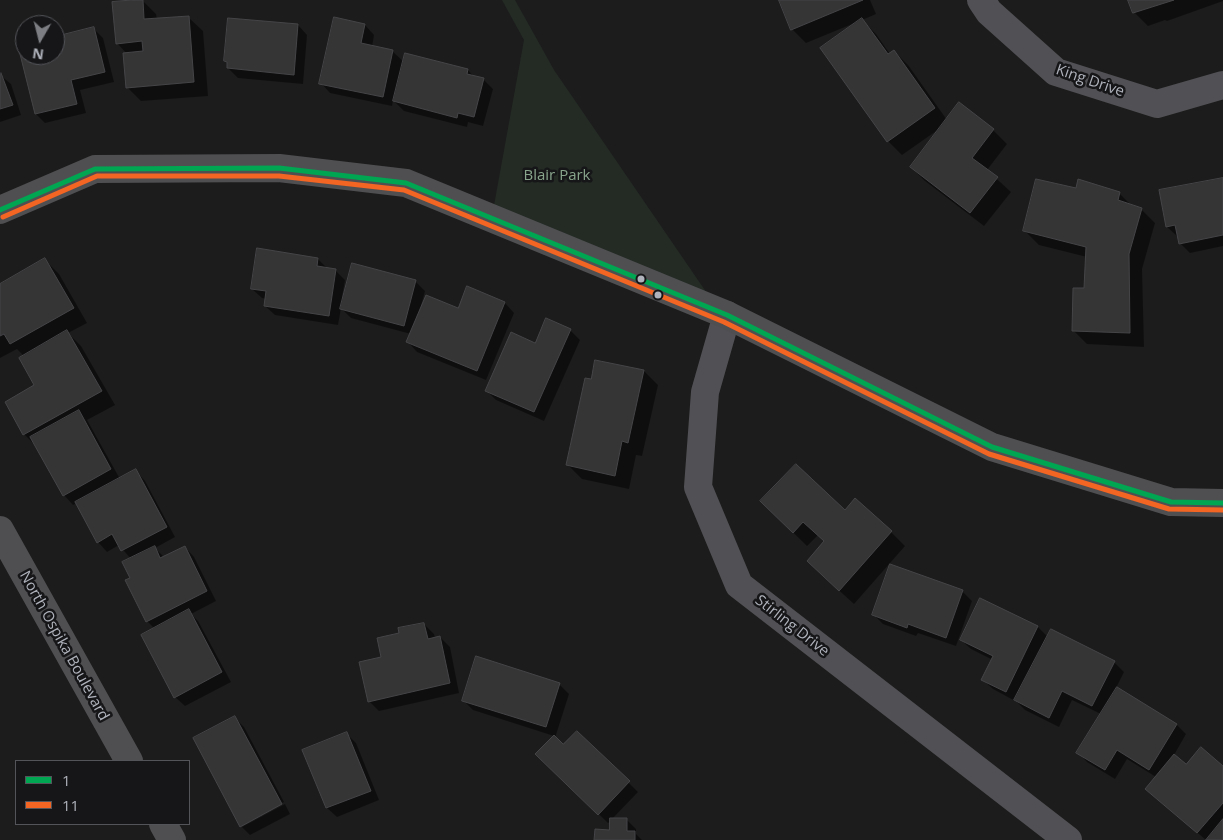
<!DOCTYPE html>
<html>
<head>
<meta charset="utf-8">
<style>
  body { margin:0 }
  #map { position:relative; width:1223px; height:840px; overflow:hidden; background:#1c1c1c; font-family:"Open Sans",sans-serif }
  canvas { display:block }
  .legend { position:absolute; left:15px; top:760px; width:175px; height:65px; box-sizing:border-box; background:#161618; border:1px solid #535459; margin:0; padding:6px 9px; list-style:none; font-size:15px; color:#afb2bb }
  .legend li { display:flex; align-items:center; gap:10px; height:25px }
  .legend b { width:25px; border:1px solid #535459 }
  .north { position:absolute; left:15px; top:15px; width:50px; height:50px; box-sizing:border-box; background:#161618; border:1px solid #535459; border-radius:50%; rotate:188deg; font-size:14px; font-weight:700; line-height:20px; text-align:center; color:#afb2bb }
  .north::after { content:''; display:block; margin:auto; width:18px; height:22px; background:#7c7e83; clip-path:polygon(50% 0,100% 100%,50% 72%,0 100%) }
</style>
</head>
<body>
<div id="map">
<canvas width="1223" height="840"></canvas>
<ul class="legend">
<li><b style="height:6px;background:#00a651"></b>1</li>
<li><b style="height:6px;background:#f26522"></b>11</li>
</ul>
<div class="north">N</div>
</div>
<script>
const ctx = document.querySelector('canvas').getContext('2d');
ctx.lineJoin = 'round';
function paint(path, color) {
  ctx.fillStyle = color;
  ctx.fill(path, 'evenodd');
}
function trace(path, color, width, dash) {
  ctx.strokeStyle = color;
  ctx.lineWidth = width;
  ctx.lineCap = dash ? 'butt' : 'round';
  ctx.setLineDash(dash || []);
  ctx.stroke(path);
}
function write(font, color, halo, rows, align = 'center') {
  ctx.font = font + ' "Open Sans",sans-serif';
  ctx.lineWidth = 5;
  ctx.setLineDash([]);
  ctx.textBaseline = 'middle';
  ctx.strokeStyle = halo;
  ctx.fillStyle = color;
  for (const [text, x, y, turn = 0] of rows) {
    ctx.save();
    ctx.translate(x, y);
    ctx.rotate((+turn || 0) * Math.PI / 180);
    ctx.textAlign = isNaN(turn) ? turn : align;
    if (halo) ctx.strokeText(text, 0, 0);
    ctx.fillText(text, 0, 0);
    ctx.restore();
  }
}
paint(new Path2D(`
  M502,0H515L554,70L713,302L493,211L524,40Z`), '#242b25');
paint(new Path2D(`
  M142,0L156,14L157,20L188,17L203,31L208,96L141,101L127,87V54L117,43Z
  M780,0H870L876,14L862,20L876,34L890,54L894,51L908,65L947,120L959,104L993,130L1007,144L987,170L1011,192L984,226L925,181L911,167L939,129L902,155L888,141L822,48L857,22L806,43L792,29Z
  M1130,0H1223V1L1167,21L1165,20L1148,26L1134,12Z
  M335,19L365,25L374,35L372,47L392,51L404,62L406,54L468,70L474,77L483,79L493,89L483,126L468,122L467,127L404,111L393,100L392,106L330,93L321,83Z
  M298,25L307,35L303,84L238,78L228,68V64L225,61Z
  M94,29L103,38L114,82L80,90L86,113L45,123L36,114L20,47L25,45V55H55V38Z
  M0,75L11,84L21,115L0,122Z
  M1223,179V246L1190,253L1180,243L1179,236H1177L1167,227Z
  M1119,193L1132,206L1141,209L1155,223L1142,269L1144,347L1087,344L1073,330L1086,289L1087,257L1039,245L1025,231Z
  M318,259L328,269L335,270L345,280L342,297L415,281L425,291L421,306L422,307L458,310L467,288L505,303L514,313L486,380L417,352L408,342L411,334L351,318L341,308L338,325L275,315L265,306L266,299L262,298L252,289Z
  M45,260L59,274L87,323L68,333L81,346L115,405L87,420L120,479L136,471L145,481L175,537L155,548L164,557L185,547L194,557L216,601L191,614L198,621L231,682L185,706L175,697L155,629L147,621L131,578V559L119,545L107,552L98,542L77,503L73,505L64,495L37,447L24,434L36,385L24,356L17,349L0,358V286Z
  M570,330L580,340L544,421L496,400L487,391L536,345Z
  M644,371L658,385L642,456L636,455L629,489L582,479L568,465L592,381Z
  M761,501L845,511L891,532L905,546L854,604L822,575L825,542L818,535L807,546Z
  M962,591L972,601L956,646L918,633L916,636L883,624L873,614Z
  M424,624L434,634L435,638L440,637L450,647L459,693L379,711L369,701L382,658L401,634Z
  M1038,627L1048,637L1114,662L1124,672L1116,688L1177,725L1186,734L1174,755L1186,766L1223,768V840H1206L1156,798V777L1127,759L1115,779L1087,762L1078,752L1101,714L1072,700L1059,727L1025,710L1017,702L993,689L983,680L993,660L971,649L961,640Z
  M559,684L569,694L555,738L563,746L577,732L638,792L612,819L627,820L636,829V834L642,840H596L610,832L611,821L608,823L537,754L554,736L473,710L464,701Z
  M235,718L244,727L284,802L242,824V827L285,804L290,814L250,835L241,826Z
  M346,733L356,743L379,800L337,817L327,808L304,751Z`), '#0007');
const building = new Path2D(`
  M132,0H143L144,19L189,16L194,82L126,88L123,53L143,51L142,41L116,44L112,2Z
  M779,0H863L791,30Z
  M1128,0H1174L1133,13Z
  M334,17L365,24L361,43L393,50L383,97L319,84Z
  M228,18L298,24L294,75L227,68V62L224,61Z
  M862,18L888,54L894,50L935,108L887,142L820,48Z
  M94,27L105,72L71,80L77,104L35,114L18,46L25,44V55H55V37Z
  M405,53L468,69L467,74L484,78L474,117L458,113L457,118L393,101Z
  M1,73L13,105L0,109V74Z
  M959,102L994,129L972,158L998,177L970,213L910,167Z
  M1223,178V235L1179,244L1175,225L1166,227L1159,190Z
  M1036,179L1076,188L1078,179L1120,192L1118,200L1142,208L1129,254L1130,333L1072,331L1073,288H1084L1086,247L1023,231Z
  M257,248L318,258L317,266L336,269L329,316L264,306L266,291L251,289Z
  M45,258L74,308L10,344L4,334L0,336V284Z
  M352,263L416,280L404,326L340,309Z
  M467,286L505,302L477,371L406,342L426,295L458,308Z
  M546,318L571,329L534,412L485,391L511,332L535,343Z
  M67,330L102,391L23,435L5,402L34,385L19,358Z
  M595,360L644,370L628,443L622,441L615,476L566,465L585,378L591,379Z
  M79,410L111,469L63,496L30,437Z
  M796,464L845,510L855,498L892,531L839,591L807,561L824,541L803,522L793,533L760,501Z
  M136,469L167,527L121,551L112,534L97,543L75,502Z
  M155,546L160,558L185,546L207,591L146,622L125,580L130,578L122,562Z
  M890,564L963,590L946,638L908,624L907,628L872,615Z
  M980,598L1038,626L1006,692L981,680L993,656L960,640Z
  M189,609L222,672L174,698L141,635Z
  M424,623L428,639L440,636L450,683L368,702L359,662L381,657L377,638L399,633L398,628Z
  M1051,629L1115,661L1092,706L1062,691L1049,718L1014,700Z
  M476,656L560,683L546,727L462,701Z
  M1117,687L1177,724L1149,770L1117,750L1105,770L1076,753Z
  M235,716L282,804L240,827L193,738Z
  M577,731L630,781L598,815L535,754L554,735L563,744Z
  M347,732L371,791L326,808L302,750Z
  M1201,747L1223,766V803L1197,833L1145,789L1174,754L1186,764Z
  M610,818H627V831H635V840H594L595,829L609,830Z
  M1223,819V840H1206Z`);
paint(building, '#353536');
trace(building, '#454548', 1);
trace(new Path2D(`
  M981,0L989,12L1056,72L1157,104L1223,85
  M727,315L705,392L698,487L739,585L1068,840`), '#515155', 28);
trace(new Path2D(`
  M0,210L95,169L279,168L406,183L727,315L992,447L1171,502L1223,503
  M0,530L129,761
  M163,824L172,840`), '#4f4f52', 28);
trace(new Path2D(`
  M0,210L95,169L279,168L406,183L727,315L992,447L1171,502L1223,503`), '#00a651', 5);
trace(new Path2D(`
  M3,217L97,176H279L404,190L724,322L989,454L1169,509L1223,510`), '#f26522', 5);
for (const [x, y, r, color] of [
  [641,279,4.5,"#afb2bb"],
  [658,295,4.5,"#afb2bb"]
]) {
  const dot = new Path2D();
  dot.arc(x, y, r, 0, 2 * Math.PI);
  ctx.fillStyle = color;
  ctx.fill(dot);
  trace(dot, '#161618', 2);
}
write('15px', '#afb2bb', '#161618', [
  ["King Drive",1090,81,19],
  ["Stirling Drive",792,626,38],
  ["North Ospika Boulevard",64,646,61]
]);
write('15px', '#88a48b', '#161618', [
  ["Blair Park",557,176]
]);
</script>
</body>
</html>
